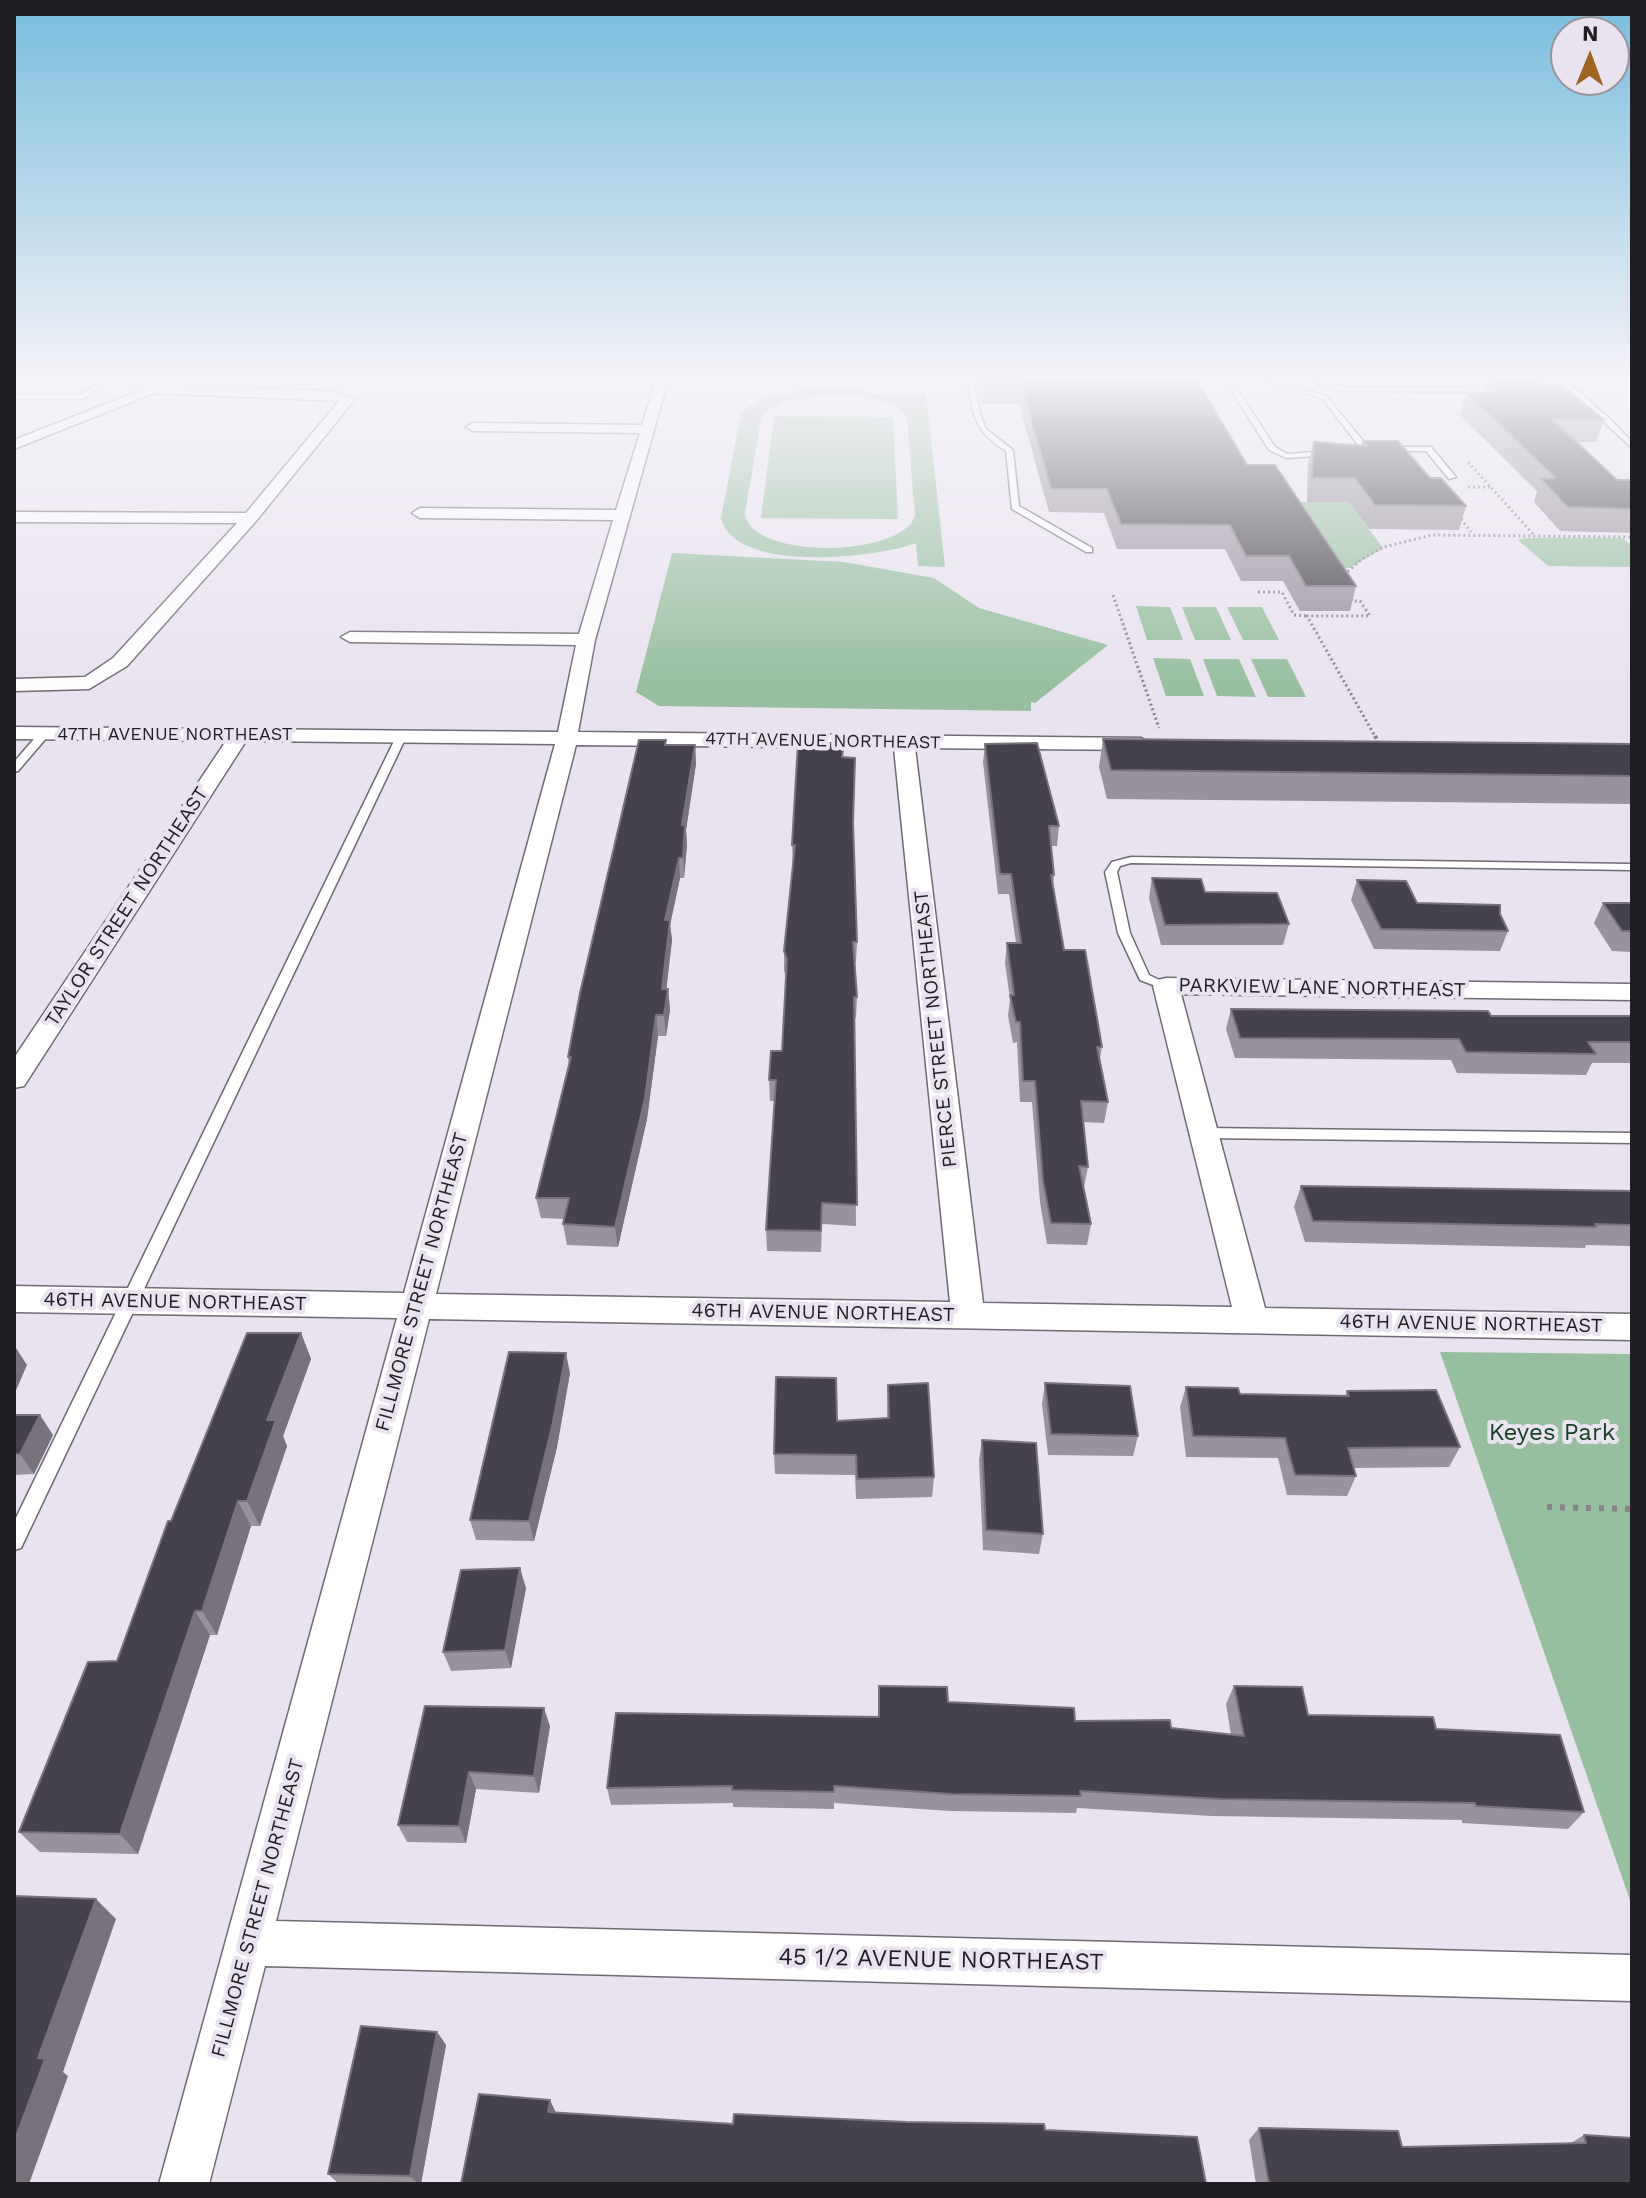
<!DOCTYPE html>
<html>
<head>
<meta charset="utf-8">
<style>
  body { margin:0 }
  #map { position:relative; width:1646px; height:2198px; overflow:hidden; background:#e9e3ef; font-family:"Work Sans",sans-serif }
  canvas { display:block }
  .frame { position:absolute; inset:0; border:16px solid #201e22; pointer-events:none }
  .north { position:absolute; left:1550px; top:16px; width:80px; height:80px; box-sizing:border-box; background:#e9e3ef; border:2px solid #99949d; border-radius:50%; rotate:1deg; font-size:22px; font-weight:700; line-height:32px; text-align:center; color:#201e22 }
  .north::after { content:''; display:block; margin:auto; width:28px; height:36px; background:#9e6522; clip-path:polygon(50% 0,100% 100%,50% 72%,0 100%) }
</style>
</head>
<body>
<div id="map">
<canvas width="1646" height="2198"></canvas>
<div class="frame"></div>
<div class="north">N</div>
</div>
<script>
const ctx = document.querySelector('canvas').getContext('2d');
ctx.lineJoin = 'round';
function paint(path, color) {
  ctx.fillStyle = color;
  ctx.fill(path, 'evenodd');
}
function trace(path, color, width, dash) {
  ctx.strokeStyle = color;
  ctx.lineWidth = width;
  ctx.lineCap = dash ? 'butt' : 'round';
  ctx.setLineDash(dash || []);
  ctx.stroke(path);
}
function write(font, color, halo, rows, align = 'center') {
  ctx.font = font + ' "Work Sans",sans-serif';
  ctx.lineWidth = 8;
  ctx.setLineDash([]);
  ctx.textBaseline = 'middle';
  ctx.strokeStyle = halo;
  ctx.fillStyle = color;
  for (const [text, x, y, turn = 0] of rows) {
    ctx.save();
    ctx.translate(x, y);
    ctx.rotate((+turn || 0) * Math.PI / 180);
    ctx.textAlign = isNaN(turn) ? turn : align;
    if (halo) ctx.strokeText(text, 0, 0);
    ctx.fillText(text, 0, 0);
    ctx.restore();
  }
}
paint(new Path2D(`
  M814,389L855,390L898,397L905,393H926L945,567L918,566L916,543C877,558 734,574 721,518L741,413C760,395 789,392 814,389ZM829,395C853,396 893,395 907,418L915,516C900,559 748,559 745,513L762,414L784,401Z
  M774,416L893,417L898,519L761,518Z
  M1279,502H1349L1383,548L1350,568H1323Z
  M1527,538H1623L1632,546V567L1548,566L1518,540Z
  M672,553L844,562L934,578L979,608L1108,645L1035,703L1031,702V711L659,706L636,692Z
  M1136,606L1170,607L1183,640H1147Z
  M1182,607H1216L1231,640H1195Z
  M1227,607H1262L1279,640H1243Z
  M1153,658L1190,659L1204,696H1166Z
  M1203,659H1239L1256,697L1217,696Z
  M1251,659H1287L1306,697H1268Z
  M1440,1352L1632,1354V1906Z`), '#96bf9f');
const service = new Path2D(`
  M101,380H108L83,399H14V395H81Z
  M967,380H973L980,413L986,429L1013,450L1019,506L1092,548V552H1086L1012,509L1006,451C974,432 973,414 967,380Z
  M1225,380H1231L1275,447L1287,454L1328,451L1331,455L1286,458L1269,450Z
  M1263,380H1274L1326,396L1368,447L1346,452V448L1359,446L1322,398Z
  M1310,380H1319L1332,386L1349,387L1503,388L1506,390L1503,392L1349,391L1329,389Z
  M1558,380H1565L1611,420L1632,442V448Z
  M1389,447H1431L1456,477L1449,479L1426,451H1386Z
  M44,731L48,732V736L18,771L14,772V762L40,732Z
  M401,734L406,737L21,1548L14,1550V1522L396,737Z
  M1131,857L1632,864V870L1131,863L1120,866L1117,872L1130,933L1149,975L1172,986L1166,990L1140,980L1118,933L1105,872L1112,862Z
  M1203,1128L1632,1133V1143L1203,1138L1196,1133Z`);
const minor = new Path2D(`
  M154,380H169L164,385L333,391L355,399L256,521L127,666L89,689L14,691V679L85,677L113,658L237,523L14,522V512L246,513L339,401L154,393L14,449V440L139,391Z
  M656,380H668L595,640L578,732L1141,738L1151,744L1141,750L915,748L983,1303L1232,1307L1153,986L1157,980L1166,978L1632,984V1000L1181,994L1265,1308L1632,1314V1340L429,1319L276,1921L1632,1955V2001L265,1966L209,2184H159L397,1318L14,1312V1286L404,1293L555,744L246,741L24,1086L14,1088V1058L226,741L14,739V727L558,732L576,645L350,642L341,637L350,632L579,634L613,520L420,518L412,513L420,508L616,510L640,433L473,431L466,427L473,423L642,425ZM576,745L894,748L950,1302L436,1294Z`);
trace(service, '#6f6a74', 3);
trace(minor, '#6f6a74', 3);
trace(new Path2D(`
  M1468,462L1534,535
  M1468,487H1491
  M1458,515L1471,532
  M1344,575L1363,558L1384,547L1432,535L1632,537
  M1258,592H1282L1294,615L1307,616
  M1113,595L1159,728
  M1348,595L1352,601H1360L1370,616H1307L1376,738`), '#87838b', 3, [2, 3]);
trace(new Path2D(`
  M1375,736L1381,746`), '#87838b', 4, [3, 5]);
trace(new Path2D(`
  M1547,1507L1632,1509`), '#87838b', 6, [5, 8]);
paint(service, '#fff');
paint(minor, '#fff');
paint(new Path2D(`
  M976,380H1197L1247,465L1356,586L1350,611H1300L1283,581H1241L1225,549H1117L1104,513L1049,512L1019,404H981Z
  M1487,380L1544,385L1604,420L1596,442H1577L1617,480H1632V533L1560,531L1534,502L1537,491L1460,415L1466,393H1484Z
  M1363,441L1430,478L1466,506L1459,530L1369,529L1349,502H1307L1308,464L1314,442L1361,446Z
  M1103,739L1632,744V804L1107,799L1099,767Z
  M666,740V745H695L696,764L686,830L687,845L684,878H680L670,925L672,940L666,989H668L670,1010L666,1036H658L647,1119L618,1247L567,1245L563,1224L565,1219L541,1218L536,1198L569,1066L568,1057Z
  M985,744L1059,826L1057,846H1051L1054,875L1053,886L1064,950L1102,1047L1100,1058L1108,1102L1104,1123L1083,1122L1088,1167L1084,1187H1083L1091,1224L1087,1245L1047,1244L1040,1202L1032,1102H1020L1017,1042L1013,1043L1008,1016L1010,999L1005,963L1007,943H1016L1009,894H998L983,762Z
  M844,757L853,827L857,942L856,962H855L857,997L856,1018H854L856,1226L822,1224L821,1252L767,1251L766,1230L774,1101H770L769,1080L782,1051L786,976L784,971V951L793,865L792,845Z
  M1152,878L1205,892L1289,924L1283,945H1161L1149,898Z
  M1357,880L1417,903L1508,931L1500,951L1374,949L1351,900Z
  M1603,903H1632V952L1612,951L1594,923Z
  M1231,1009L1491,1016H1632V1063H1592L1586,1075L1457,1073L1451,1060L1235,1058L1226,1029Z
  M1301,1186L1632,1191V1246L1586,1245L1585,1248L1305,1242L1294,1207Z
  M301,1333L311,1359L283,1436L287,1446L260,1526H251L217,1635H210L138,1854L40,1852L19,1832L117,1661L171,1521Z
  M570,1373L557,1447L534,1541L476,1540L470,1520Z
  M1045,1383L1138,1436L1133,1456L1048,1455L1042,1404Z
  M888,1385L934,1477L932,1497L856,1499L855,1475L775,1474L774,1454L837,1421L887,1418Z
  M1186,1387L1240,1394L1345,1396L1347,1391L1460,1447L1449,1467L1354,1468L1356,1476L1347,1496L1287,1495L1278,1458L1186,1457L1180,1407Z
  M14,1415L53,1435L34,1474L14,1475Z
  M982,1440L1043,1534L1039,1554L983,1550L979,1460Z
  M526,1588L511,1668L451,1671L443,1652Z
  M879,1686L948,1702L1075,1721L1171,1728L1231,1735L1226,1704L1234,1686L1308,1715L1436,1729L1584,1812L1568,1829L1462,1823V1820L1212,1816L1077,1808L1076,1813L950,1811L834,1803V1809L733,1807V1803L611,1805L607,1788L878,1717Z
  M425,1706L550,1726L539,1793L476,1789L466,1843L407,1842L398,1825Z
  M437,2032L446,2045L421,2184H339L328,2174Z
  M1259,2128L1402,2147L1571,2143L1584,2135L1632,2184H1256L1249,2140Z`), '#98929d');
paint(new Path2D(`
  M695,745L696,764L686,830L687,845L684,878L682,825Z
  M679,858L680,878L670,925L672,940L664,1010L662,989L665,920Z
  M668,989L670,1010L666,1036L664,1015Z
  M656,1015L658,1036L647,1119L618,1247L615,1227Z
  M301,1333L311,1359L283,1436L287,1446L260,1526L247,1501L267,1420Z
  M14,1345L27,1365L14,1395Z
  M566,1353L570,1373L557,1447L534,1541L529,1521Z
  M40,1415L53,1435L34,1474L20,1454Z
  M238,1501L251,1526L217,1635L202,1611Z
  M520,1568L526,1588L511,1668L505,1650Z
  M195,1611L210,1635L138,1854L120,1834Z
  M544,1708L550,1726L539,1793L534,1776Z
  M469,1772L476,1789L466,1843L459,1826Z
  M96,1899L116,1919L63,2072L68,2076L29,2184H14V2142L38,2058Z
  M437,2032L446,2045L421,2184H418L410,2176Z
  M550,2100L556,2113L548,2112Z`), '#77727c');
const building = new Path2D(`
  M982,380H1197L1247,465H1275L1356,586H1306L1289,556H1246L1230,525L1121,524L1107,489H1051L1021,383H983Z
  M1488,380H1540L1544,385H1562L1604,420H1553L1617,480H1632V509L1568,507L1541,479L1556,478L1466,393H1499Z
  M1363,441H1398L1430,478H1441L1466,506L1375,505L1355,478H1312L1314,442L1367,446Z
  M1103,739L1632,744V776L1111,770Z
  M639,740H666L665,745H695L682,825H685L683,858H679L665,920H670L662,989H668L664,1015H656L645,1098L615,1227L563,1224L569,1198H536L571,1057H568L580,993Z
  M798,743H844L842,757L855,758L853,822L857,942H853L857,997H854L857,1205L822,1203L821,1231L766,1230L776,1080H769L771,1051H782L787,959L784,951L795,845H792Z
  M1037,743L1059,826H1049L1054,875H1051L1064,950H1085L1102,1047H1097L1108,1102L1081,1101L1088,1167L1079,1166L1091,1224L1051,1223L1043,1181L1035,1081H1023L1020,1022H1016L1010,995H1014L1007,943H1021L1011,874H1000L985,744Z
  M1152,878L1201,879L1205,892L1277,893L1289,924L1165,925Z
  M1357,880L1406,881L1417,903L1500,905V914L1508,931L1381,929Z
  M1603,903H1632V931H1622Z
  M1231,1009L1488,1011L1491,1016H1632V1042H1588L1596,1054L1466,1052L1459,1039L1240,1038Z
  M1301,1186L1632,1191V1225L1595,1224L1596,1227L1313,1221Z
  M247,1333H301L267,1420H276L247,1501H238L202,1611H195L120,1834L19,1832L88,1662L117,1661L168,1521H171Z
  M509,1352L566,1353L552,1427L529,1521L470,1520Z
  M776,1377L836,1378L837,1421L889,1418L888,1385L928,1383L934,1477L857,1479L856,1455L774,1454Z
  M1045,1383L1130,1386L1138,1436L1051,1434Z
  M1186,1387L1238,1388L1240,1394L1349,1396L1347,1391L1436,1390L1460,1447L1348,1448L1356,1476L1295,1475L1285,1438L1193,1436Z
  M14,1415H40L20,1454H14Z
  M982,1440L1036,1443L1043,1534L986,1530Z
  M520,1568L505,1650L443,1652L461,1570Z
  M879,1686L947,1687L948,1702L1074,1708L1075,1721L1170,1720L1171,1728L1244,1736L1234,1686L1302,1687L1308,1715L1433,1717L1436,1729L1560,1735L1584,1812L1476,1806L1475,1803L1220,1799L1080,1791L1081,1796L952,1794L834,1786V1792L732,1790V1786L607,1788L616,1713L879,1717Z
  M425,1706L544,1708L534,1776L469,1772L459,1826L398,1825Z
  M14,1896L96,1899L38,2058L45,2059L14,2142Z
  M361,2026L437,2032L410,2176L328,2174Z
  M479,2094L550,2100L548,2112L733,2124L734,2114L906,2122L1044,2124L1045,2130L1197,2137L1206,2184H461Z
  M1259,2128L1398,2131L1402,2147L1586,2143L1584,2135L1632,2138V2184H1269Z`);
paint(building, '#46424b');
trace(building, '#77727c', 2);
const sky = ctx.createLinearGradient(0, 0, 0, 688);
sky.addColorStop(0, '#78bddd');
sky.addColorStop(0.55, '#f5f2f8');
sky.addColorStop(1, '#f5f2f800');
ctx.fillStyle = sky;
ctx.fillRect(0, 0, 1646, 688);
write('18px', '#201e22', '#e9e3ef', [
  ["47TH AVENUE NORTHEAST",175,735],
  ["47TH AVENUE NORTHEAST",823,741,1]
]);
write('20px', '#201e22', '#e9e3ef', [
  ["TAYLOR STREET NORTHEAST",127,907,-57],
  ["PARKVIEW LANE NORTHEAST",1322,988,1],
  ["PIERCE STREET NORTHEAST",936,1029,-96],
  ["FILLMORE STREET NORTHEAST",422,1282,-75],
  ["46TH AVENUE NORTHEAST",175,1302,1],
  ["46TH AVENUE NORTHEAST",823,1313,1],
  ["46TH AVENUE NORTHEAST",1471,1324,1],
  ["FILLMORE STREET NORTHEAST",258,1908,-75]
]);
write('24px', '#164225', '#e9e3ef', [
  ["Keyes Park",1552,1433]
]);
write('24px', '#201e22', '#e9e3ef', [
  ["45 1/2 AVENUE NORTHEAST",941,1960,1]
]);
</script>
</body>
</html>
